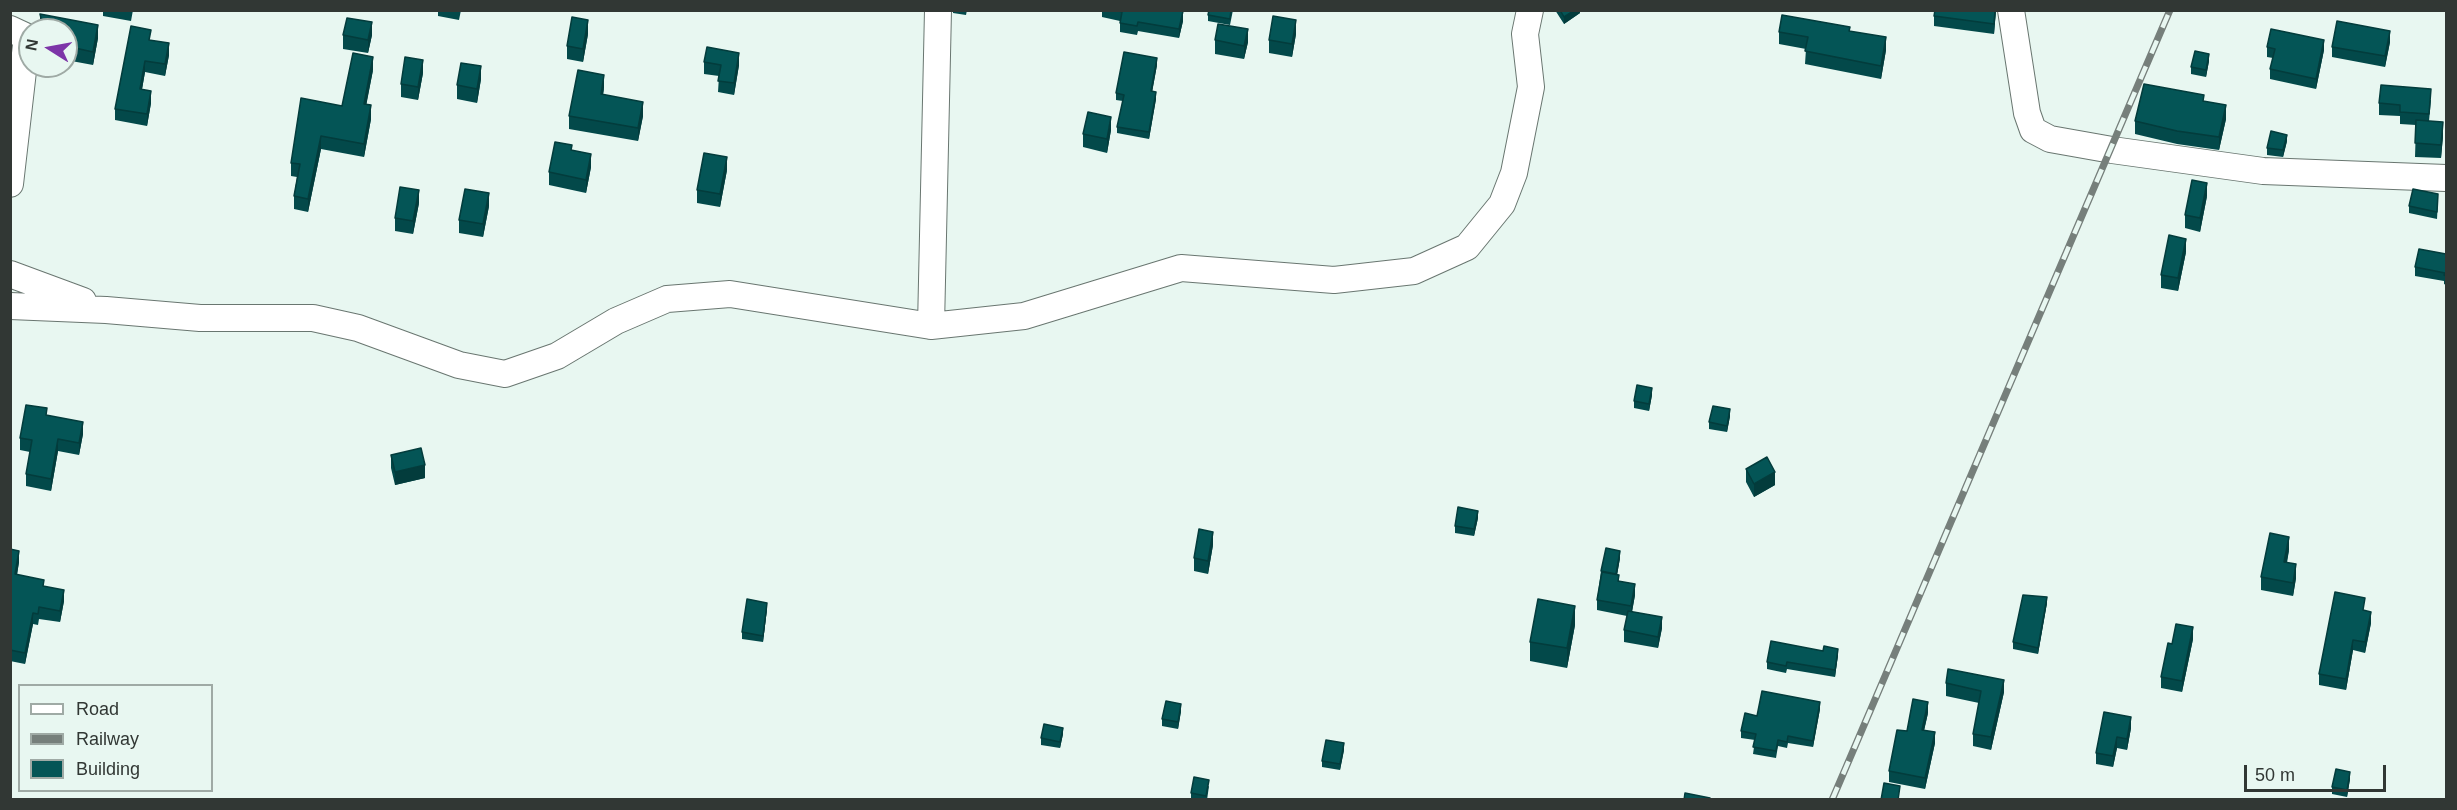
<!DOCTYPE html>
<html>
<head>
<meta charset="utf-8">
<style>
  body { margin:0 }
  #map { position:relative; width:2457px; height:810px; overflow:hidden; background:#e8f7f1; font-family:Helvetica,sans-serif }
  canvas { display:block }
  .frame { position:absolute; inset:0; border:12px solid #313734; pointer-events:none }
  .legend { position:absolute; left:18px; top:684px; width:195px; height:108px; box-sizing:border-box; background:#e8f7f1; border:2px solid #9faaa5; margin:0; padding:8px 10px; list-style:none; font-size:18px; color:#313734 }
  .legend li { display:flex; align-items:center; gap:12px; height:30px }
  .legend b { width:30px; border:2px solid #9faaa5 }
  .north { position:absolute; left:18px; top:18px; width:60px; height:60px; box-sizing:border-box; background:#e8f7f1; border:2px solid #9faaa5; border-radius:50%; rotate:281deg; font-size:16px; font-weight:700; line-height:24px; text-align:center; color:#313734 }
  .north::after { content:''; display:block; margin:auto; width:21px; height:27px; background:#7d35a8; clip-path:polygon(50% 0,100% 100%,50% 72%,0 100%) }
  .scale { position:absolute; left:2244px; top:765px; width:142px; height:27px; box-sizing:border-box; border:3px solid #313734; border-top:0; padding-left:8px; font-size:18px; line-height:21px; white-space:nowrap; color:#313734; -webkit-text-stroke:4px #e8f7f1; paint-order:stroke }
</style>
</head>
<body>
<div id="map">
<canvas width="2457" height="810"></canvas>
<div class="frame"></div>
<ul class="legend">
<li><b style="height:8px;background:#fff"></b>Road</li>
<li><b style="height:8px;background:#767f7b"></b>Railway</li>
<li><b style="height:16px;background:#045556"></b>Building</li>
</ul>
<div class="north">N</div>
<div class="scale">50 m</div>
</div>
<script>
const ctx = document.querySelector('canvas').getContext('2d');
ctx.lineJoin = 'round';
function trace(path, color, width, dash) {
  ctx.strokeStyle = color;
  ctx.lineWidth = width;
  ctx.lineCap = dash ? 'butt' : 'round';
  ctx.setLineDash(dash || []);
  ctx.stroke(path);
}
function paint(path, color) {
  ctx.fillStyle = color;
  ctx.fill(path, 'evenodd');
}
const minor = new Path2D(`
  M2011,10L2027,113L2033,130L2050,139L2112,150L2263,171L2446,178
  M10,29L25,36L26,45L10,184
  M10,274L83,301
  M10,306L106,310L200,318H313L358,328L459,365L505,374L557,356L616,321L667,299L730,294L931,326L1024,316L1181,268L1334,280L1414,271L1467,247L1502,204L1514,173L1531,87L1525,34L1530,10
  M931,326L938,10`);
trace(minor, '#697670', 28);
trace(minor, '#fff', 26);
const rail = new Path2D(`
  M1832,800L2170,10`);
trace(rail, '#767f7b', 7);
trace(rail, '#e8f7f1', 4.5, [14]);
paint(new Path2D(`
  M103,10H133L131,21L103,16Z
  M438,10H461L459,20L438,16Z
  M953,10H967L966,15L953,13Z
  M1102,10H1178L1183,21L1179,38L1138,31L1137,35L1120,32V21L1102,17Z
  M1233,10L1230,25L1208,21V15Z
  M1555,10H1580V13L1564,24Z
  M1996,10L1994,34L1934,26V16Z
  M40,14L98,38L93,65L66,60V30H40Z
  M1850,31L1886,50L1881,79L1805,64L1806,49L1779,44V32Z
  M588,34L583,62L567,59V46Z
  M1296,34L1292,57L1269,53V40Z
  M343,35H372L368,53L343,49Z
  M151,40L169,55L165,76L145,72L142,89L151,103L147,126L115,120V109Z
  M1215,40L1248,42L1244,59L1215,54Z
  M2390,42L2385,67L2332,57V47Z
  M2267,47L2324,50L2316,89L2270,79V69L2273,58L2267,57Z
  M2209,61L2206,77L2191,74V67Z
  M704,62L739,65L734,95L718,92L719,76L704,74Z
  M1157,65L1152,92L1156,99L1149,139L1117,133V127L1123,101L1116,100V93Z
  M373,70L366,105L371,119L364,157L321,149L308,212L294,209V196L297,177L291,176V163Z
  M423,73L418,100L401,97V84Z
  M481,79L477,103L457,99V85Z
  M604,88L603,95L643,116L638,141L569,129V116Z
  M2431,100L2429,121L2443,136L2441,158L2415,157L2416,125L2400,124V116L2379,115V103Z
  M2204,101L2226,119L2219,150L2177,144L2135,134V121Z
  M1111,130L1107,153L1083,147V134Z
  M2287,141L2283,157L2267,155V148Z
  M591,167L586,193L549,185V172Z
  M727,170L720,207L697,203V190Z
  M2207,196L2200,232L2185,228V215Z
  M2438,200L2437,219L2409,213V206Z
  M419,203L413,234L395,231V218Z
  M489,206L483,237L459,233V220Z
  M2186,252L2178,291L2161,288V275Z
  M2446,254V285L2444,284V281L2415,276V267Z
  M1652,395L1649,411L1634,408V401Z
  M47,416L83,434L79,455L58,451L51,491L26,486V474L30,452L20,450V438Z
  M1730,416L1727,432L1709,429V422Z
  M391,455L425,478L395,485L391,468Z
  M1746,469L1775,485L1754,497L1746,482Z
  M1478,518L1474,536L1455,533V526Z
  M1213,545L1208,574L1194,571V558Z
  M10,549L19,562L17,575L44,586L64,601L60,622L39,619L38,625L33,624L25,664L10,661Z
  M2289,550L2287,563L2296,578L2293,596L2261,590V577Z
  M1620,558L1617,575L1619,581L1635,595L1632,612L1662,628L1658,648L1624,642V630L1627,616L1597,610V600L1601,571Z
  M2047,603L2038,654L2013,649V642Z
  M767,609L763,642L742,639V632Z
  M2365,611L2371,623L2365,653L2353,650L2346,690L2319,685V674Z
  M1575,625L1567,668L1530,661V642Z
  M2193,639L2182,692L2161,688V677L2172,644Z
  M1838,655L1835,677L1787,669L1786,673L1767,669V662Z
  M1946,683L2004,692L1991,750L1973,746V734L1979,703L1946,696Z
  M1820,709L1813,747L1788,743L1787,748L1778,746L1776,758L1753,754L1755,740L1741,738V731L1757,716Z
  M1181,711L1178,729L1162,726V719Z
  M2104,712L2131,728L2127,750L2117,748L2113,767L2096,764V753Z
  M1928,713L1924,730L1935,743L1925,789L1889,782V771L1907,731Z
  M1063,734L1060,748L1041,745V738Z
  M1344,750L1340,770L1322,767V761Z
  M2350,779L2347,797L2332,794V787Z
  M1209,786L1207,800H1191V793Z`), '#03494a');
paint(new Path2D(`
  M1575,10H1580V13L1564,24V17Z
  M1995,10H1996L1994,34V24Z
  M1183,11V21L1179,38V29Z
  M588,20V34L583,62V49Z
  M1296,20V34L1292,57V44Z
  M372,22V35L368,53V40Z
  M98,25V38L93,65V52Z
  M1248,29V42L1244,59V46Z
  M2390,31V42L2385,67V56Z
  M1886,37V50L1881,79V66Z
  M2324,40V50L2316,89V79Z
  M169,43V55L165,76V64Z
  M739,53V65L734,95V83Z
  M2209,54V61L2206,77V70Z
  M373,57V70L364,117V104Z
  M1157,58V65L1151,98V91Z
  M423,60V73L418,100V87Z
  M145,61V72L140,101V89Z
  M481,66V79L477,103V89Z
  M604,75V88L601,107V94Z
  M151,91V103L147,126V114Z
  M1156,92V99L1149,139V132Z
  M643,102V116L638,141V128Z
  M371,105V119L364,157V144Z
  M2226,105V119L2219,150V137Z
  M1111,117V130L1107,153V139Z
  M2443,122V136L2441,158V145Z
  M2287,135V141L2283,157V150Z
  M321,136V149L308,212V199Z
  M591,154V167L586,193V180Z
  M727,157V170L720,207V194Z
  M2207,183V196L2200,232V218Z
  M419,190V203L413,234V221Z
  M489,193V206L483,237V224Z
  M2186,239V252L2178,291V278Z
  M1652,388V395L1649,411V404Z
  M1730,409V416L1727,432V426Z
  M83,422V434L79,455V443Z
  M58,439V451L51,491V479Z
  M425,465V478L395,485V472Z
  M1775,472V485L1754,497V484Z
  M1478,511V518L1474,536V529Z
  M1213,532V545L1208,574V561Z
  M2289,537V550L2284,575V562Z
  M19,551V562L15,586V574Z
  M1620,551V558L1616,581V574Z
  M2296,564V578L2293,596V583Z
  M1635,584V595L1631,617V606Z
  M64,590V601L60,622V611Z
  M2047,597V603L2038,654V648Z
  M767,603V609L763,642V636Z
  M1575,606V625L1567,668V648Z
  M2371,612V623L2365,653V642Z
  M33,613V624L25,664V653Z
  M1662,617V628L1658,648V637Z
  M2193,627V639L2182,692V681Z
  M2353,640V650L2346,690V679Z
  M1838,649V655L1835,677V670Z
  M2004,680V692L1991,750V737Z
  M1820,702V709L1813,747V741Z
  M1928,702V713L1922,740V730Z
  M1181,704V711L1178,729V722Z
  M2131,717V728L2127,750V739Z
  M1063,728V734L1060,748V742Z
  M1935,732V743L1925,789V778Z
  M2117,737V748L2113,767V756Z
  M1344,743V750L1340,770V764Z
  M2350,772V779L2347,797V790Z`), '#033c3c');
const building = new Path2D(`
  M1116,10H1178L1183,11L1179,29L1138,22L1137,26L1120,23L1122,12Z
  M1209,10H1231L1230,19L1208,15Z
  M1560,10H1575L1564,17Z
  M1935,10H1995L1994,24L1934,16Z
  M40,14L98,25L93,52L66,46V30H44Z
  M1782,15L1850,27L1849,31L1886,37L1881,66L1805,51L1808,37L1779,32Z
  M1273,16L1296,20L1292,44L1269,40Z
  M572,17L588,20L583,49L567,46Z
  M347,18L372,22L368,40L343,35Z
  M2337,21L2390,31L2385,56L2332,47Z
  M1218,24L1248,29L1244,46L1215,40Z
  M131,26L151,30L149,40L169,43L165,64L145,61L140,89L151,91L147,114L115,109Z
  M2271,29L2324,40L2316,79L2270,69L2275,49L2267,47Z
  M707,47L739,53L734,83L718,81L721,65L704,62Z
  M2195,51L2209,54L2206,70L2191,67Z
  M1124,52L1157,58L1151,91L1156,92L1149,132L1117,127L1124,95L1116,93Z
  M353,53L373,57L364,104L371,105L364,144L321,136L308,199L294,196L300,164L291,163L301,98L342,106Z
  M405,57L423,60L418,87L401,84Z
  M461,63L481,66L477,89L457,85Z
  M578,70L604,75L601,94L643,102L638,128L569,116Z
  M2144,84L2204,95L2203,101L2226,105L2219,137L2177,131L2135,121Z
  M2381,85L2431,89L2429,114L2400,112V105L2379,103Z
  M1088,112L1111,117L1107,139L1083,134Z
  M2416,120L2443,122L2441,145L2415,143Z
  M2271,131L2287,135L2283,150L2267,148Z
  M555,142L572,145L571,150L591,154L586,180L549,172Z
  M704,153L727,157L720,194L697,190Z
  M2192,180L2207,183L2200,218L2185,215Z
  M400,187L419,190L413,221L395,218Z
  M465,189L489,193L483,224L459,220Z
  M2413,189L2438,194L2437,212L2409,206Z
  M2169,235L2186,239L2178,278L2161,275Z
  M2419,249L2446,254V276L2444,275L2445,273L2415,267Z
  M1637,385L1652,388L1649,404L1634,401Z
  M26,405L47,408L46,415L83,422L79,443L58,439L51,479L26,474L32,440L20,438Z
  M1713,406L1730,409L1727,426L1709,422Z
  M421,448L425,465L395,472L391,455Z
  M1767,457L1775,472L1754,484L1746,469Z
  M1458,507L1478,511L1474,529L1455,526Z
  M1199,529L1213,532L1208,561L1194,558Z
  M2270,533L2289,537L2284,562L2296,564L2293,583L2261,577Z
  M1606,548L1620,551L1616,574L1601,571Z
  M10,549L19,551L15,574L44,580L43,586L64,590L60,611L39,607L38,614L33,613L25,653L10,650Z
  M1602,572L1619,575L1618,581L1635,584L1631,606L1597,600Z
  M2335,592L2365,598L2363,610L2371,612L2365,642L2353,640L2346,679L2319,674Z
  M2023,595L2047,597L2038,648L2013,642Z
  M747,599L767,603L763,636L742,632Z
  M1538,599L1575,606L1567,648L1530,642Z
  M1628,611L1662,617L1658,637L1624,630Z
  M2176,624L2193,627L2182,681L2161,677L2168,643L2172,644Z
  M1771,641L1823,651L1824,646L1838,649L1835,670L1787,662L1786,666L1767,662Z
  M1948,669L2004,680L1991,737L1973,734L1981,691L1946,683Z
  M1762,691L1820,702L1813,741L1788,736L1787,742L1778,740L1776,751L1753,747L1756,734L1741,731L1745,713L1757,716Z
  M1913,699L1928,702L1922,730L1935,732L1925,778L1889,771L1897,730L1907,731Z
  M1166,701L1181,704L1178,722L1162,719Z
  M2104,712L2131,717L2127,739L2117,737L2113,756L2096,753Z
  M1044,724L1063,728L1060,742L1041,738Z
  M1326,740L1344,743L1340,764L1322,761Z
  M2336,769L2350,772L2347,790L2332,787Z
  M1194,777L1209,780L1206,796L1191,793Z
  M1884,783L1900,786L1898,800H1881Z
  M1685,793L1710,798V800H1684Z`);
paint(building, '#045556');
trace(building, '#033c3c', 1.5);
</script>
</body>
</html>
